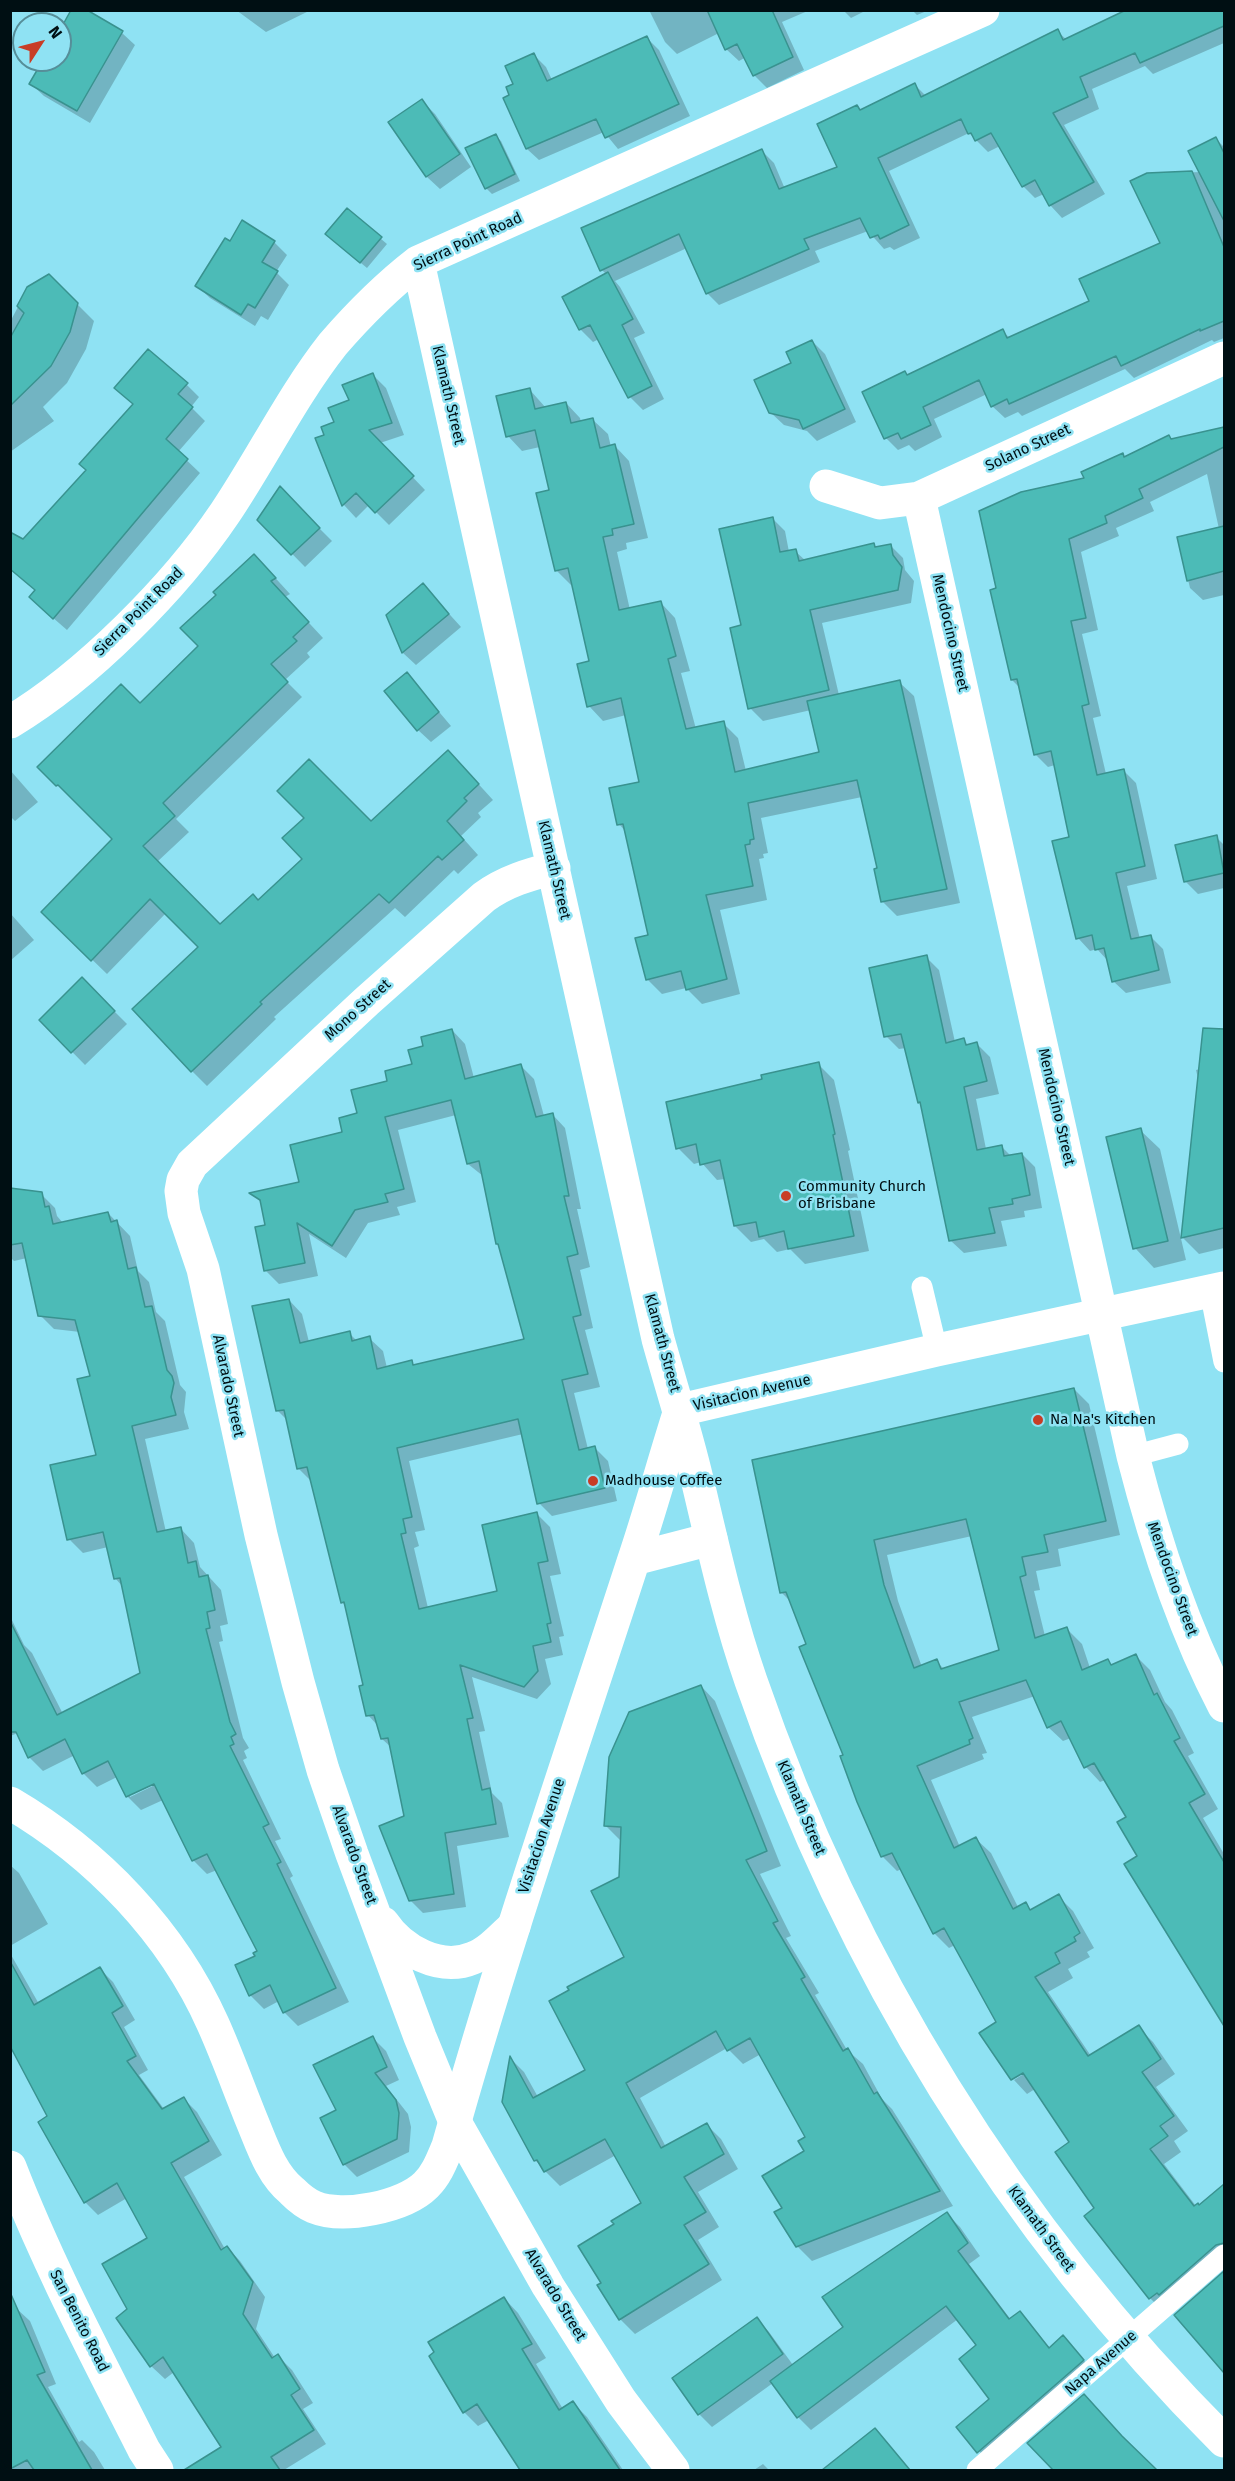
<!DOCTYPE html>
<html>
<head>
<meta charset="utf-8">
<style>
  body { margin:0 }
  #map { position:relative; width:1235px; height:2481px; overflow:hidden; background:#8fe2f3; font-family:"Fira Sans",sans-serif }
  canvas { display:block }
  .frame { position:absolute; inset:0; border:12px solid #000f13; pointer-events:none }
  .north { position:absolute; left:12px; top:12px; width:60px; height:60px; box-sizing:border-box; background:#8fe2f3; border:2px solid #568e99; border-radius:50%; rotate:54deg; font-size:16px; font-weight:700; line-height:24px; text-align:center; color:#000f13 }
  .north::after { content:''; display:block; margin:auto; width:21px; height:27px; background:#c83d26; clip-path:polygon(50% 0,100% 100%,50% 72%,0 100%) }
</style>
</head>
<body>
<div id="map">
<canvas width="1235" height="2481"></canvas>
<div class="frame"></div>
<div class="north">N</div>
</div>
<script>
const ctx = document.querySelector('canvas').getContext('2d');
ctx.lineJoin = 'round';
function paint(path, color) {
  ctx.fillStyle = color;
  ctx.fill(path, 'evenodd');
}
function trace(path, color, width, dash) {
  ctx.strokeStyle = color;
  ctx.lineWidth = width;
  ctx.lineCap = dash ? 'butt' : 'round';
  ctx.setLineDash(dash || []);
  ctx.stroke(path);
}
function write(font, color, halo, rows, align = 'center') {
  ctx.font = font + ' "Fira Sans",sans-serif';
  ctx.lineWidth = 5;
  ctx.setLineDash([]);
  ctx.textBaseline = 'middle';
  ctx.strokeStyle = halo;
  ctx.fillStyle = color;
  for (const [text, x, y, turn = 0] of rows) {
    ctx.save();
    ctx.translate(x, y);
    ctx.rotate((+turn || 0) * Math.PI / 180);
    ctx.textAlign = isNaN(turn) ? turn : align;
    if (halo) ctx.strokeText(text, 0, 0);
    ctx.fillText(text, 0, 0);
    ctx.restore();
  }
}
paint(new Path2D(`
  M84,10L122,33L135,45L90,123L44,96L31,84L44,60H60V33Z
  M236,10H311L266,32Z
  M649,10H810L782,22L804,70L767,88L755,76L746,57L739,61L726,49L719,33L677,54L665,42Z
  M843,10H867L851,18Z
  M912,10H929L917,15Z
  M1129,10H1224V43L1153,74L1145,66L1092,89L1099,109L1064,125L1105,194L1062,218L1050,205L1044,194L1035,198L1023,186L1000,146L988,152L969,133L889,171L920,238L894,250L890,247L884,249L868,231L815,251L820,262L719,305L707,293L687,248L615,281L620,287L645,333L634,338L664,399L643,410L630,397L599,339L593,342L580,329L607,275L602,270L762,151L774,163L785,189L839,168L857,107L861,111L915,85L926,96L1057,31L1067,40Z
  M647,38L659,50L690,116L618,149L604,132L539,160L527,149L505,98L511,96L515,85L534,55L546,67L552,80Z
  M422,101L435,114L471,167L440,189L427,177L390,122Z
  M495,135L501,141L520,181L492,194L486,188Z
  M1216,139L1224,147V338L1214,342L1212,340L1134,378L1125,369L1022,416L1018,412L1005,418L992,406L987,394L934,419L942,437L915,451L909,445L898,450L886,438L905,373L908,376L1002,331L1010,338L1091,301L1162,244L1147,174L1201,172Z
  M347,210L387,244L367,268L333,240Z
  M274,242L287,255L276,272L289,285L268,320L261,316L255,326L210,298L197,286L230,243Z
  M49,276L94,321L86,349L67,383L43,407L54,421L10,452V322L28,288Z
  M812,341L825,354L856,422L817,441L807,431L784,425L770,412L793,364Z
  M373,375L386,388L404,435L380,443L425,490L389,525L369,505L356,518L344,505L317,439L326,436L350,401Z
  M186,384L199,397L191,407L205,421L178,452L200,473L67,630L44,610L23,541Z
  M530,390L546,408L566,403L580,418L581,422L593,420L608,434L611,447L615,446L629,461L648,538L626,543L627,549L617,552L630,610L661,603L675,618L690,671L681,673L696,729L723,723L738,738L746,771L820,754L811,710L763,721L750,708L743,626L772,518L785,531L789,552L795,551L806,561L873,545L877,548L890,545L903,558L905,570L914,581L911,603L822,623L839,695L899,682L914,696L960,903L897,916L882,901L879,869L862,797L761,818L768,853L763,854L764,858L759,859L767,900L720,910L740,994L702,1004L686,988L662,994L647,979L649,936L626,832L619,824L641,783L626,715L603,721L589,706L591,662L574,584L571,585L556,570L551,491L540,447L522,451L508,436Z
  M1224,428V595L1203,600L1190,588L1178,538L1219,529L1207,474L1150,502L1154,511L1116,528L1119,536L1081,552L1098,630L1082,634L1101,716L1093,718L1106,774L1124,771L1136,783L1157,879L1127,886L1140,939L1150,936L1163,949L1171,983L1126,993L1113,981L1108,961L1097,949L1090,951L1078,938L1070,838L1055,765L1048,767L1035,754L1020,688L1012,680L998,590L1086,479L1122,455L1126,458L1172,440Z
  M280,489L332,541L305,567L259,520Z
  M269,571L290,594L285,597L323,638L307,653L310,657L285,680L302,697L176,819L189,832L157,862L220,926L259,902L371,823L463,767L493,800L478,813L481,817L461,836L478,855L458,874L454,870L405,917L395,908L274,1017L276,1019L207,1086L192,1071L201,947L166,913L107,974L43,912L114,839L39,767L140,705L200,646Z
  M423,585L461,627L416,665L403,653L388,615Z
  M407,674L451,726L431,742L418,730Z
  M10,770L38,802L15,821L10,816Z
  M1216,837L1224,845V888L1198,894L1185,881Z
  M10,913L34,940L10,961Z
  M926,957L939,970L955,1042L963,1040L969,1046L977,1044L990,1057L999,1094L976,1099L986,1149L1001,1146L1011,1156L1022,1154L1035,1167L1042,1208L1024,1211L1025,1217L1001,1221L1007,1246L964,1253L951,1241L922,1105L919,1102L906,1048L899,1049L886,1036Z
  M82,979L127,1024L85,1065L41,1020Z
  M452,1030L465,1044L474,1078L520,1065L534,1079L544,1116L552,1114L565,1128L581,1209H577L590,1267L580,1270L593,1328L585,1330L600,1387L574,1393L588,1449L595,1448L608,1461L617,1501L552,1516L539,1503L523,1434L409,1461L425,1530L415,1532L419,1546L414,1548L428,1608L498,1592L537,1514L550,1527L561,1574L550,1576L564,1636L559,1637L563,1655L545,1659L551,1684L537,1699L472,1677L485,1731L479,1732L492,1793L502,1803L509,1837L457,1846L466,1907L423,1913L410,1900L406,1817L392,1748L382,1739L379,1727L368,1715L365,1686L346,1606L342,1602L312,1482L298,1468L288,1421L278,1411L289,1300L302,1314L309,1342L349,1333L357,1341L369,1338L383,1351L387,1368L411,1362L415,1366L526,1340L501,1248L497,1244L483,1176L468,1164L456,1115L398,1130L416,1202L397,1207L400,1215L368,1223L346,1258L309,1234L318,1276L279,1284L266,1271L267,1226L263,1204L252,1194L300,1183L389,1082L414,1065L425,1047Z
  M1224,1050V1248L1199,1254L1183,1238L1199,1083L1196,1070L1207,1067L1204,1054Z
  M818,1064L834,1080L850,1150L848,1151L869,1251L805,1264L790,1249L777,1252L764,1239L751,1242L735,1226L725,1179L717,1180L701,1162L694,1164L678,1148L764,1081Z
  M1140,1130L1160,1149L1186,1260L1154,1268L1135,1248Z
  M10,1189L41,1194L55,1208L57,1216L63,1223L108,1213L130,1236L138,1271L149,1282L156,1312L165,1321L180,1385L186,1392L184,1412L189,1429L145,1439L166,1532L181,1529L194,1543L200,1567L221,1590L228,1624L220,1626L223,1641L219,1642L243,1738L249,1748L244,1751L247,1758L243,1760L281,1839L275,1841L293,1876L290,1878L349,2002L298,2026L284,2012L279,2001L264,2009L250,1995L259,1952L217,1870L207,1874L193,1860L163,1800L141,1810L127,1796L117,1777L97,1787L83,1773L75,1755L43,1771L29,1757L18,1733L10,1736V1616L24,1645L32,1653L63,1714L141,1674L123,1587L115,1578L108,1547L83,1553L69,1539L98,1456L92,1377L80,1332L54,1329L40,1315L27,1258L14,1261L10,1257ZM160,1779L161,1782L130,1797V1794Z
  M1074,1389L1089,1404L1120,1535L1058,1549L1061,1566L1036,1571L1040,1590L1034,1591L1045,1636L1067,1629L1082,1644L1090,1668L1108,1661L1113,1666L1135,1655L1150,1670L1165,1702L1172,1710L1194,1753L1188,1756L1218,1809L1203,1818L1224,1854V2015L1211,2001L1139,1856L1128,1817L1105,1780L1100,1782L1086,1767L1071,1738L1063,1741L1048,1727L1035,1696L972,1717L987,1753L982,1754L984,1759L931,1780L960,1847L976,1839L991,1853L1018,1907L1025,1904L1032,1911L1058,1896L1073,1911L1094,1948L1087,1952L1090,1957L1068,1969L1073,1978L1048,1992L1091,2056L1138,2027L1153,2042L1175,2074L1156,2087L1188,2131L1174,2141L1181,2152L1164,2164L1196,2206L1200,2207L1214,2195L1224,2205V2265L1165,2313L1150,2298L1086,2216L1096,2208L1071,2142L1035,2089L1027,2094L1014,2080L1030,2070L1013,2077V2080L981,2033L998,2022L955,1945L949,1948L934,1933L902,1869L897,1871L882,1856L845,1756L792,1603L782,1593ZM972,1536L1000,1651L945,1670L936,1661L922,1667L898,1601L887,1555Z
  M701,1686L715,1701L781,1866L760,1874L791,1936L786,1938L819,1993L815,1995L847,2050L863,2064L882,2099L892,2109L953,2206L812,2261L797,2246L784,2209L806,2151L807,2137L761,2054L743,2064L727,2048L640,2098L666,2147L707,2125L721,2139L738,2169L698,2192L719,2227L698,2240L722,2280L635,2334L620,2319L599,2286L603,2283L616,2225L643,2203L616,2155L560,2186L545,2171L535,2160L511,2059L524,2072L538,2097L587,2071L626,1958L621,1841L606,1826Z
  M10,1865L19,1873L48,1924L10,1946Z
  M10,1953L39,2004L100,1969L113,1982L135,2020L124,2027L148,2070L139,2075L164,2109L183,2098L197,2112L222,2155L184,2177L225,2249L227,2247L240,2261L265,2297L256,2329L275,2358L278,2356L292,2370L313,2403L303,2409L326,2444L284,2470H215L207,2457L223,2447L174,2372L165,2379L151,2366L129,2310L149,2238L127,2198L98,2215L85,2202L49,2117L10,2044Z
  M373,2038L386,2051L399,2080L386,2086L408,2114L411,2127L409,2152L357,2177L344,2164L322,2118L338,2111Z
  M947,2214L960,2227L980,2256L969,2264L1011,2320L1020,2313L1050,2348L1063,2337L1095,2373L991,2464L958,2428L991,2399L978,2345L958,2319L811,2430L798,2417L773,2383L712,2427L699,2414L757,2319L769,2332L793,2365L845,2327Z
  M1224,2273V2371L1176,2316Z
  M504,2298L518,2313L546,2358L536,2364L563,2409L573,2403L587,2417L623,2470H521L489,2420L478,2426L464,2412Z
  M10,2309H17L30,2321L56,2384L48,2387L79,2442L82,2440L94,2452L105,2470H10Z
  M874,2430L887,2443L910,2470H854L842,2456Z
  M1029,2443L1129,2444L1156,2470H1055Z
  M763,2464L769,2470H754Z`), '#0003');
const building = new Path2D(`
  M71,10H87L123,31L77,111L29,84L43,60H60V30Z
  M707,10H772L793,57L753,76L737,44L725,50Z
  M1126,10H1224V26L1140,63L1135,53L1080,77L1088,97L1053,113L1094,182L1049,206L1035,180L1022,187L991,133L975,141L971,133L968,134L961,119L878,158L909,225L880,239L878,235L870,238L860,218L804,239L809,249L706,294L679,234L600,271L581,228L762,149L779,189L837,167L817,124L857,105L860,110L915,83L921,97L1058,29L1063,40Z
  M647,36L679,104L605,138L596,119L526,149L503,98L509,95L506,87L513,84L505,66L534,53L547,81Z
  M422,99L460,154L426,177L388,122Z
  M496,134L515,174L485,189L465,148Z
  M1216,137L1224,153V221L1188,151Z
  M1192,171L1224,247V321L1200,331V329L1121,366L1116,356L1009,404L1007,399L991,407L979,380L923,407L931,425L901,439L898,433L884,439L862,392L905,371L907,375L1003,329L1007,338L1089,301L1079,279L1160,243L1130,181L1147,173Z
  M347,208L382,237L360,263L325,234Z
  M242,220L275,241L262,262L278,271L255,308L248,304L241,315L195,286L225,238L230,241Z
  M608,272L633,319L622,325L652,386L628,398L590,325L579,330L562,297Z
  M49,274L78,303L70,332L51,366L10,406V338L24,313L17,306L27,287Z
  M812,340L845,409L803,429L799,420L769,413L754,380L791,363L786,352Z
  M148,349L188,383L178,394L193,407L166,439L188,459L53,619L29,597L35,590L10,569V532L23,539L86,470L79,464L133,404L114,388Z
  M373,373L392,423L369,430L414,476L375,513L356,493L342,506L315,438L324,435L321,427L334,422L328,408L349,400L342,385Z
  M530,388L535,409L566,402L571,423L593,418L600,448L615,444L634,524L612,529L613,535L603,537L619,610L661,601L676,656L668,659L686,729L724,721L735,772L819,752L807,701L900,680L947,889L881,902L874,869L877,868L857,780L748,803L754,839L750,840V844L745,845L753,886L706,895L727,979L686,990L681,971L646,980L635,938L648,935L623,824L617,825L609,788L639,782L621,698L587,707L577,664L589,661L568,568L555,571L536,493L549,490L535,430L506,437L496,396Z
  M1224,427V447L1139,489L1143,498L1105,516L1107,523L1069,539L1086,618L1071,621L1089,704L1082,706L1097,775L1124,769L1145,866L1116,873L1131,939L1151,935L1159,970L1112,982L1104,948L1095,950L1092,935L1076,939L1052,841L1069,837L1051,751L1034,755L1017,679L1011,680L990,590L996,588L979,511L1021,492L1084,478L1081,472L1123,453L1124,457L1169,435L1171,439Z
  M280,486L320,528L291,555L257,520Z
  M773,517L780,552L796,549L799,561L874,543L875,547L891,544L893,555L902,567L898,590L810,610L829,690L748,709L730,628L741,625L719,529Z
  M1224,526V571L1187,581L1177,537Z
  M254,554L276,578L271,581L309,622L293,637L297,641L271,664L288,682L163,803L175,816L143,846L220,924L253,894L258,900L302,859L282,838L304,818L277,791L309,759L371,821L448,750L479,784L464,798L467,801L447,821L464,840L442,860L438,856L389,903L379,894L260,1002L262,1004L191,1072L132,1009L198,947L150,899L91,961L41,912L112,839L58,785L56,786L37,767L121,684L140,703L198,646L180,628L216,595L213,592Z
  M423,583L449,614L402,653L386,615Z
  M407,672L439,712L417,731L384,691Z
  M1217,835L1224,873L1184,882L1175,845Z
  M927,955L946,1043L964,1038L966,1045L977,1042L987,1081L964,1087L977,1150L1002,1145L1004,1156L1022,1153L1030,1195L1012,1199L1013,1204L989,1208L995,1233L949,1241L920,1102L918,1103L901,1034L884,1037L869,968Z
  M82,977L115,1011L71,1053L39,1020Z
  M1203,1028L1224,1029V1228L1181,1238Z
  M452,1029L465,1079L521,1064L536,1117L553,1113L569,1196H564L578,1254L567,1257L581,1315L573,1317L588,1374L562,1380L579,1450L595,1446L605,1488L537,1504L518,1419L397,1448L412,1517L403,1519L406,1533L401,1534L419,1609L497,1591L482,1525L537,1512L548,1561L538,1563L551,1623L547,1624L551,1642L533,1646L538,1671L524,1687L460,1665L473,1718L467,1719L482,1790L490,1788L496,1824L445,1833L454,1894L409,1901L379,1826L404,1816L388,1738L381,1739L374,1715L366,1716L359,1686L363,1685L344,1602L341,1603L307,1467L297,1469L284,1410L276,1411L252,1306L289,1299L300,1343L350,1331L352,1341L370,1336L377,1369L412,1360L413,1365L524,1339L498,1244H496L479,1161L467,1164L451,1100L385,1117L404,1189L385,1194L388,1202L355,1210L332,1246L297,1223L305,1263L264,1271L255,1227L265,1225L260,1200L249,1193L299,1182L290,1145L342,1132L339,1118L357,1113L351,1090L387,1081L385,1071L412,1064L408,1050L423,1046L421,1037Z
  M819,1062L835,1134L833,1135L854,1236L788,1249L784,1231L759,1237L756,1222L734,1226L720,1160L700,1165L696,1144L676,1149L666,1102L762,1079L761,1075Z
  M1141,1128L1168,1241L1133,1249L1106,1137Z
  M10,1188L42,1192L45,1207L49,1206L53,1224L108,1212L111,1222L117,1220L128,1269L136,1267L145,1307L152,1306L167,1370L172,1376L174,1383L171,1397L176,1415L132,1426L157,1532L181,1527L188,1563L196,1561L199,1577L208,1575L215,1610L207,1612L210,1628L206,1629L230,1722L236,1734L231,1737L234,1744L230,1746L269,1824L263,1827L281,1862L277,1864L336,1988L283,2013L270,1985L249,1996L235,1965L255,1956L253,1953L257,1951L207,1854L192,1861L154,1784L126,1797L108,1761L82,1774L65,1739L28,1758L16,1732H10V1621L57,1715L140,1673L120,1578L114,1579L103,1532L67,1540L50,1465L96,1455L77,1379L90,1376L75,1320L38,1316L22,1243L10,1245Z
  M1074,1388L1106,1521L1044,1535L1048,1552L1022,1557L1026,1575L1020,1577L1035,1638L1067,1627L1082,1670L1108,1659L1111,1665L1136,1654L1154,1695L1157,1693L1180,1738L1174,1741L1205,1794L1189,1803L1224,1862V2026L1124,1864L1137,1856L1117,1822L1126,1817L1094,1763L1084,1768L1061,1721L1047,1728L1026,1680L959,1702L973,1738L969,1740L970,1744L917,1766L954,1848L976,1837L1013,1909L1026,1902L1030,1910L1059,1894L1080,1933L1074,1937L1076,1941L1055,1953L1060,1963L1035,1977L1088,2056L1139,2025L1161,2059L1142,2072L1174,2116L1160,2126L1168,2136L1150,2149L1194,2206L1198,2203L1199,2205L1224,2184V2243L1216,2245L1159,2295L1157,2293L1149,2299L1084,2216L1094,2208L1055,2152L1069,2142L1023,2073L1011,2080L979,2033L996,2022L944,1928L933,1934L892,1853L881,1857L857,1802L840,1756L843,1755L799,1647L806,1644L786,1592L780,1593L752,1460ZM966,1519L999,1650L941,1669L937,1659L914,1668L884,1585L874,1540Z
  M701,1685L767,1851L746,1860L778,1921L773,1923L805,1977L801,1979L843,2051L848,2048L874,2094L877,2092L940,2191L796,2247L774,2212L782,2208L762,2176L804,2151L798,2141L805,2137L750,2038L727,2051L716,2031L626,2083L661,2148L707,2123L724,2154L684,2177L706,2212L684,2225L709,2264L619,2320L597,2285L601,2283L578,2246L614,2224L611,2221L641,2203L605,2139L544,2172L537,2160L534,2161L502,2102L510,2056L533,2098L585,2070L549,2001L569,1990L567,1987L624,1957L591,1891L619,1877L621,1827L604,1826L609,1757L629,1712Z
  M10,1961L34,2005L100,1967L123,2006L112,2013L136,2056L127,2061L162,2109L184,2097L209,2141L171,2163L221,2250L227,2246L253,2282L243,2314L272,2358L278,2354L300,2389L291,2395L314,2430L271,2457L280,2470H184L221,2447L163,2357L150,2367L116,2318L127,2309L102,2264L147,2238L117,2183L84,2203L38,2122L47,2116L10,2046Z
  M373,2036L387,2067L375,2073L396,2100L399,2113L397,2139L343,2165L320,2118L336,2110L313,2065Z
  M947,2212L968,2243L958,2251L1009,2319L1020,2311L1049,2348L1063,2335L1084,2360L977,2453L956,2427L989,2399L959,2359L976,2345L946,2306L797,2418L770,2381L843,2327L822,2297Z
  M1224,2271V2373L1174,2315Z
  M10,2292L45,2372L37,2375L92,2470H34L27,2460L10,2469Z
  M504,2297L532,2344L522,2349L559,2410L573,2401L620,2470H520L477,2404L463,2413L429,2356L434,2352L428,2342Z
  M757,2317L783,2354L698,2415L672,2378Z
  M1084,2394L1122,2436L1157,2470H1053L1027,2443Z
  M875,2428L910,2470H822Z`);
paint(building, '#4cbbb7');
trace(building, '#39928f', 1.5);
trace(new Path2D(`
  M922,1287L937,1350
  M1210,1291L1224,1362
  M1133,1456L1178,1444
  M977,2470L1224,2255`), '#fff', 21);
trace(new Path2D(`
  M418,262L658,1339C671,1386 686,1432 697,1479C713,1546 728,1615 751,1681C849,1965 1011,2229 1224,2441
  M826,486L880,503L919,498L1224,358
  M919,498L1133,1456C1155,1542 1183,1628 1224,1706
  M10,722C87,676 175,587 225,513C262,458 292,396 333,344C359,314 387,286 418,262L983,10
  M554,868C528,875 506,881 484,897L367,1001L192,1164L183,1180L181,1191L184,1213L203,1269L261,1535L298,1682L323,1770L352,1854L420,2037L455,2122L548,2286L621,2401L673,2470
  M383,1923C401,1950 440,1972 473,1958C489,1952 501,1938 514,1926
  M10,2167C48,2265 97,2357 144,2450L157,2470`), '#fff', 33);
trace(new Path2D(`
  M634,1559L711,1539
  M10,1803C97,1854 172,1932 213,2024C227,2055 239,2089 252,2121C262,2145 271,2174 292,2191C298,2197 307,2204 314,2207C343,2219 404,2207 426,2185C437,2174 442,2160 448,2146C503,1949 570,1756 633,1562C650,1512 664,1460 680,1410L937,1350L1224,1288`), '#fff', 33);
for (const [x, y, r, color] of [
  [786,1196,6,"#c83d26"],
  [1038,1420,6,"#c83d26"],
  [593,1481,6,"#c83d26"]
]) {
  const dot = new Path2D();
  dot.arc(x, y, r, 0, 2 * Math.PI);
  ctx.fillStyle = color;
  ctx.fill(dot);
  trace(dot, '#8fe2f3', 2);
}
write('15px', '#000f13', '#8fe2f3', [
  ["Sierra Point Road",468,242,-25],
  ["Klamath Street",448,395,77],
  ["Solano Street",1028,448,-25],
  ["Sierra Point Road",139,612,-45],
  ["Mendocino Street",950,633,77],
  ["Klamath Street",554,870,77],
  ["Mono Street",358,1010,-42],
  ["Mendocino Street",1056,1107,77],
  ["Klamath Street",662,1343,75],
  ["Alvarado Street",228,1386,78],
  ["Visitacion Avenue",752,1393,-13],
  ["Mendocino Street",1172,1579,70],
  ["Klamath Street",801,1808,67],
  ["Visitacion Avenue",542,1836,-72],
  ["Alvarado Street",354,1855,70],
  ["Klamath Street",1041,2229,54],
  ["Alvarado Street",555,2295,59],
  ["San Benito Road",79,2321,63],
  ["Napa Avenue",1101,2363,-41]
]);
write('15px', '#000f13', '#8fe2f3', [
  ["Community Church",798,1187],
  ["of Brisbane",798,1204],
  ["Na Na's Kitchen",1050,1420],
  ["Madhouse Coffee",605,1481]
], 'left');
</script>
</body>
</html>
